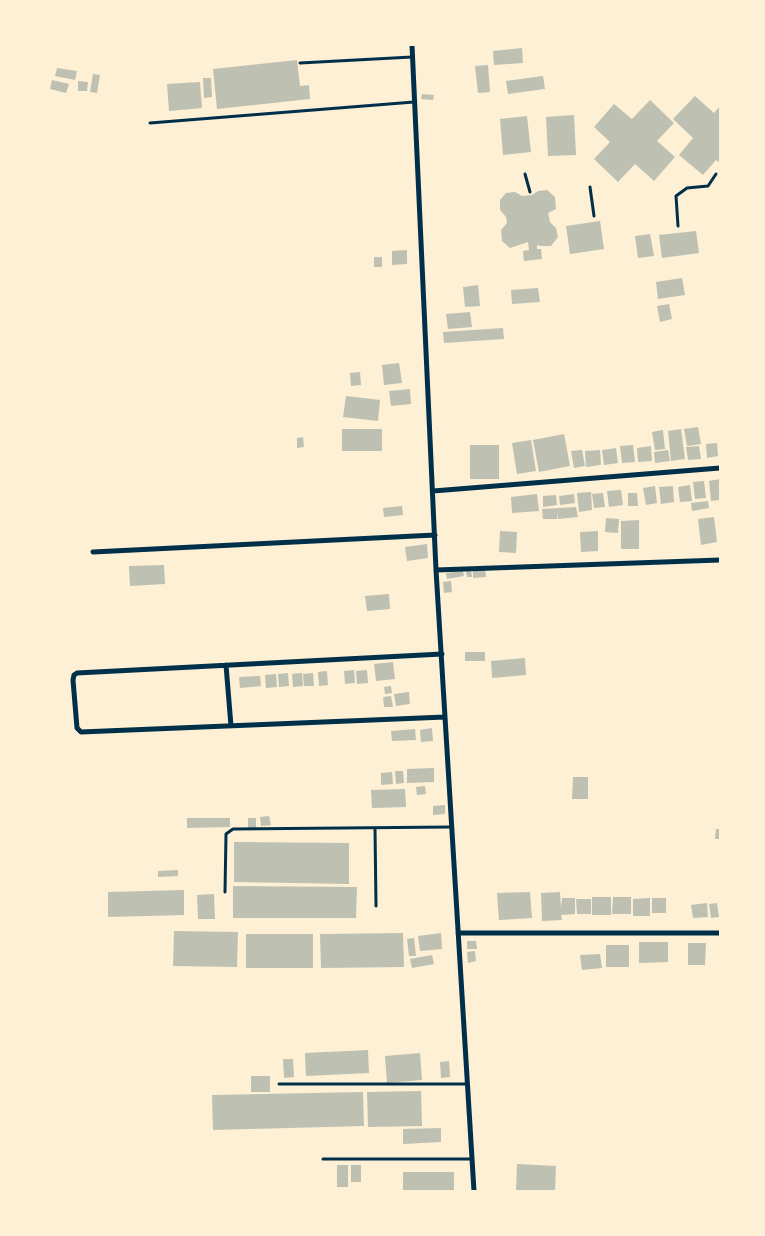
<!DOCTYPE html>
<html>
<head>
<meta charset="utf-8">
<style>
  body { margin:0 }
  #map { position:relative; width:765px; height:1236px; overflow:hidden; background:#fdf0d5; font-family:Raleway,sans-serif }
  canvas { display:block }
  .frame { position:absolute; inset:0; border:46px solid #fdf0d5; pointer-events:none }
</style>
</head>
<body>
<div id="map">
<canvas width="765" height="1236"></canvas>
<div class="frame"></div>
</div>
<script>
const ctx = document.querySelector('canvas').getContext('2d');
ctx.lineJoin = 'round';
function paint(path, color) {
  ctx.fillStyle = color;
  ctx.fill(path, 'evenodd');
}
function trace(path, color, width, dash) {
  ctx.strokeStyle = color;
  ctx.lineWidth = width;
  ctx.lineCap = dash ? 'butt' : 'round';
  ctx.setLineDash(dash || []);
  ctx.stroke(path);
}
paint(new Path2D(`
  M522,48L523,63L494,65L493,51Z
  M297,60L300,86L309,85L310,99L217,109L213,69Z
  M488,65L490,92L478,93L475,66Z
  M57,68L77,71L75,80L55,76Z
  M93,74L100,75L97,93L90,92Z
  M543,76L545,89L508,94L506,81Z
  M203,78H211L212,97L204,98Z
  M52,80L69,84L66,93L50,89Z
  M78,81L88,82L87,91H78Z
  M200,82L202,108L169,111L167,84Z
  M422,94L434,95L433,100L421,99Z
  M695,96L714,113L720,106V163L716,160L703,175L679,155L693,138L673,119Z
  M650,100L674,123L657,141L675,157L654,181L635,164L618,182L594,159L610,142L594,127L614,104L632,119Z
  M574,115L576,155L548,156L546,117Z
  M527,116L531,152L503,155L500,119Z
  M547,190L555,197L556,209L548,213L550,222L556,228L558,237L551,246H540L537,245V249H541L542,259L524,261L523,251L529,250L528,242L510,248L502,241L501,230L507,223L506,217L500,210V200L506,193L515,192L522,196L532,195L538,191Z
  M600,221L604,249L570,254L566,226Z
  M696,231L699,253L662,258L659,235Z
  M650,234L654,256L638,258L635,236Z
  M407,250V264L392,265V251Z
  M374,257H382V267H374Z
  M682,278L685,295L658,299L656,282Z
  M478,285L480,306L465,307L463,287Z
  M538,288L540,302L512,304L511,290Z
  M669,304L672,319L660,322L657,306Z
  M470,312L472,327L448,329L446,314Z
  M503,328L504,339L444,343L443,332Z
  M399,363L402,383L384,385L382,365Z
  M360,372L361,385L351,386L350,373Z
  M410,389L411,404L391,406L389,391Z
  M346,396L380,400L378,421L343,417Z
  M698,427L701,444L687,446L684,429Z
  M342,429H382V451H342Z
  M681,429L685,459L671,461L668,431Z
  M663,430L665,449L655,450L652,432Z
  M564,434L570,466L539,472L533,440Z
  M303,437L304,447L297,448V438Z
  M531,440L536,471L517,474L512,443Z
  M717,443L718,456L707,458L706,444Z
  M470,445H499V479H470Z
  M633,445L635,462L622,463L620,446Z
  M651,446L652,461L638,462L637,448Z
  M699,446L701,459L688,460L686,447Z
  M616,448L618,463L604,465L602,450Z
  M582,450L585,466L574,468L571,451Z
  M600,450L601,465L586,467L585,451Z
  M668,450L670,461L655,463L654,452Z
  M720,479V500L711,501L709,481Z
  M704,481L706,498L695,499L693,482Z
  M690,485L692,501L680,502L678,487Z
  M655,486L657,503L646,505L643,488Z
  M673,486L674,502L661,504L659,487Z
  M621,490L623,505L609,507L607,491Z
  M591,492L592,510L579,512L577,493Z
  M603,493L605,507L594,508L592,494Z
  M628,493H637L638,506H628Z
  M537,494L539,511L512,513L511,497Z
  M574,494L575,503L560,505L559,496Z
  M556,495L557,505L543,507V496Z
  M708,501L709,508L692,511L691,503Z
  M402,506L403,515L384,517L383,508Z
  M576,507L578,517L558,519L557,513V519H543L542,509Z
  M714,517L717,542L701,545L698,519Z
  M606,518L619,519L618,533L605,532Z
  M639,520V549H621V521Z
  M500,531L517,532L516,553L499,552Z
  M598,531V551L581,552L580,532Z
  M427,544L428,558L407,561L405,547Z
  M164,565L165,584L130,586L129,566Z
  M485,569L486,577L473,578V570Z
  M471,570L472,577H467L466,571Z
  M463,571L464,576L447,579L446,573Z
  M451,581L452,592L444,593L443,582Z
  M389,594L390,609L367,611L365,596Z
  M465,652H485V661H465Z
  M525,658L526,675L492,678L491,661Z
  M393,662L395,679L376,681L374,664Z
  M354,670L355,683L345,684L344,671Z
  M367,670L368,683L357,684L356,671Z
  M327,671L328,685L319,686L318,672Z
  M288,673L289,686L279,687L278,674Z
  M302,673L303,686L293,687L292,674Z
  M313,673L314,686H304L303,674Z
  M276,674L277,687L266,688L265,675Z
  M260,676L261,686L240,688L239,677Z
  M391,686L392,693L385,694L384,687Z
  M409,692L410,704L396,706L394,694Z
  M391,696L393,707H384L383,697Z
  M432,728L433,741L421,742L420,730Z
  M415,729L416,740L392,741L391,731Z
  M434,768V782L407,783V769Z
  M395,771H403L404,783L396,784Z
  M392,772L393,784L381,785V773Z
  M573,777H588V799H572Z
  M425,786L426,794L417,795L416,787Z
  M405,789L406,807L372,808L371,790Z
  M445,805V814L433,815V806Z
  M269,816L271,825L261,826L260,817Z
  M187,818H230V827L187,828Z
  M248,818H256V828H248Z
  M716,829H720V839H715Z
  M234,842L349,843V884L234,882Z
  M178,870V876L158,877V871Z
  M233,886L357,887L356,918H233Z
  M184,890V915L108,917V892Z
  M530,892L532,918L499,920L497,893Z
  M560,892L561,909L562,898H575V914L561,915L562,920L542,921L541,893Z
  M214,894L215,919H198L197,895Z
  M592,897H611V915H592Z
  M613,897H631V914H612Z
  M650,898V916H633V899Z
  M652,898H666V913H652Z
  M576,899H591V914H577Z
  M707,903L708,917L693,918L691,905Z
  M717,903L719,917L711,918L709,904Z
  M174,931L238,932L237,967L173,966Z
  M403,933L404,967L321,968L320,934Z
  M441,933L442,949L420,951L418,936Z
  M246,934H313V968H246Z
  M414,938L416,956H409L407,939Z
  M467,941H476L477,949H467Z
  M639,942H668V962L639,963Z
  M688,943H706L705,965H688Z
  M606,945H629V967H606Z
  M475,951L476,961L468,963L467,952Z
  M600,954L602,968L582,970L580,955Z
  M432,955L434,964L412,968L410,959Z
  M368,1050L369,1073L306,1076L305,1053Z
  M420,1053L422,1080L387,1083L385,1056Z
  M283,1059H293L294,1077L284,1078Z
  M449,1061L450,1077L441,1078L440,1062Z
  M251,1076H270V1092H251Z
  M421,1091L422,1126L368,1127L367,1092Z
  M363,1092L364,1126L213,1130L212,1095Z
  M441,1128V1142L403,1144V1129Z
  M517,1164L556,1166L555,1191H516Z
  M337,1165H348V1187H337Z
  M351,1165H361V1182H351Z
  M403,1172H454V1191H403Z`), '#bec0b2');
trace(new Path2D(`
  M300,63L412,57
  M150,123L414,102
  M525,174L530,192
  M590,187L594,216
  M678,226L676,196L687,188L708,186L716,174
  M375,828L376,906
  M225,892L226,834L233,829L451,827
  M279,1084H467
  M323,1159H472`), '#003049', 3);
trace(new Path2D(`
  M412,45L436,570L474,1191
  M433,491L720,468
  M93,552L435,535
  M436,570L720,560
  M442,654L77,673L74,675L73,680L77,728L81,732L445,717
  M226,665L231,726
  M458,933H720`), '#003049', 5);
</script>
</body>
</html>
